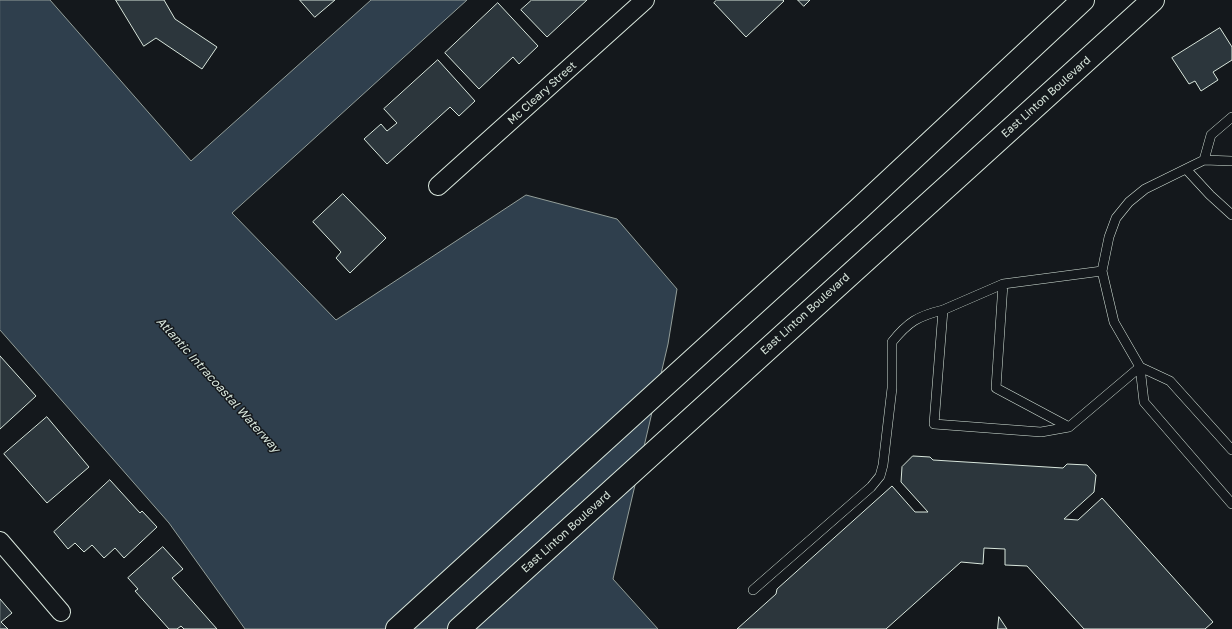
<!DOCTYPE html>
<html>
<head>
<meta charset="utf-8">
<style>
  body { margin:0 }
  canvas { display:block; background:#14181c }
</style>
</head>
<body>
<canvas width="1232" height="629"></canvas>
<script>
const ctx = document.querySelector('canvas').getContext('2d');
ctx.lineJoin = 'round';
function paint(path, color) {
  ctx.fillStyle = color;
  ctx.fill(path, 'evenodd');
}
function trace(path, color, width, dash) {
  ctx.strokeStyle = color;
  ctx.lineWidth = width;
  ctx.lineCap = dash ? 'butt' : 'round';
  ctx.setLineDash(dash || []);
  ctx.stroke(path);
}
function write(font, color, halo, rows, align = 'center') {
  ctx.font = font + ' "Golos Text",sans-serif';
  ctx.lineWidth = 3;
  ctx.setLineDash([]);
  ctx.textBaseline = 'middle';
  ctx.strokeStyle = halo;
  ctx.fillStyle = color;
  for (const [text, x, y, turn = 0] of rows) {
    ctx.save();
    ctx.translate(x, y);
    ctx.rotate((+turn || 0) * Math.PI / 180);
    ctx.textAlign = isNaN(turn) ? turn : align;
    if (halo) ctx.strokeText(text, 0, 0);
    ctx.fillText(text, 0, 0);
    ctx.restore();
  }
}
const water = new Path2D(`
  M0,0H50L191,161L371,0H467L232,213L336,320L526,195L617,219L677,289L668,344L613,579L658,629H245L169,523L0,330Z`);
paint(water, '#2f3f4d');
trace(water, '#939e99', 1);
const building = new Path2D(`
  M116,0H164L175,19L217,47L202,69L156,38L144,46Z
  M300,0H335L315,17Z
  M532,0H587L547,37L521,10Z
  M717,0H783L784,1L746,37L714,3Z
  M798,0H810L804,6Z
  M498,3L538,46L519,64L513,57L479,89L445,53Z
  M1220,28L1232,47V60L1213,72L1218,80L1201,91L1195,81L1189,84L1172,58Z
  M438,60L475,101L459,116L450,107L387,164L364,139L381,124L387,131L397,123L384,109Z
  M343,194L386,238L350,273L336,258L341,252L313,222Z
  M0,356L36,396L0,429Z
  M47,417L89,467L47,503L4,454Z
  M913,456L930,457L933,460L1063,468L1067,464L1087,465L1096,475L1094,492L1064,519L1078,520L1102,498L1213,622L1205,629H1084L1027,566L1005,565V549L984,548L983,564L961,562L886,629H737L776,594L777,589L892,486L915,512H928L901,482L902,467Z
  M110,480L140,513L142,511L157,527L124,558L115,548L104,558L92,545L84,552L75,543L68,549L54,532Z
  M163,547L183,569L172,578L217,629H184L181,626L177,629H169L135,591L138,589L128,578Z
  M0,599L12,613L1,622L8,629H0Z
  M999,617L1007,629H998Z`);
paint(building, '#2c363c');
trace(building, '#d8e6dc', 1);
const lane = new Path2D(`
  M1204,160L1211,135L1232,117
  M1232,161L1204,160L1145,189L1129,202L1116,218L1109,237L1102,271L1114,322L1140,367L1144,402L1232,504
  M1186,169L1210,195L1232,215
  M1102,271L1003,284L943,310L934,424L1041,432L1069,427L1140,367
  M1003,284L996,388L1069,427
  M1140,367L1170,381L1232,450
  M753,590L871,487L880,476L883,465L892,388V342C908,322 918,316 943,310`);
const street = new Path2D(`
  M438,186L645,0
  M0,541L61,612`);
const secondary = new Path2D(`
  M397,629L859,209L1083,0
  M459,629L1153,0`);
trace(lane, '#d8e6dc', 10);
trace(street, '#d8e6dc', 20);
trace(secondary, '#d8e6dc', 24);
trace(lane, '#14181c', 9);
trace(street, '#14181c', 18);
trace(secondary, '#14181c', 22);
write('11px', '#d8e6dc', '#14181c', [
  ["Mc Cleary Street",542,93,-42],
  ["East Linton Boulevard",1046,97,-42],
  ["East Linton Boulevard",805,314,-42],
  ["East Linton Boulevard",566,532,-42]
]);
write('italic 12px', '#d8e6dc', '#14181c', [
  ["Atlantic Intracoastal Waterway",218,385,48]
]);
</script>
</body>
</html>
